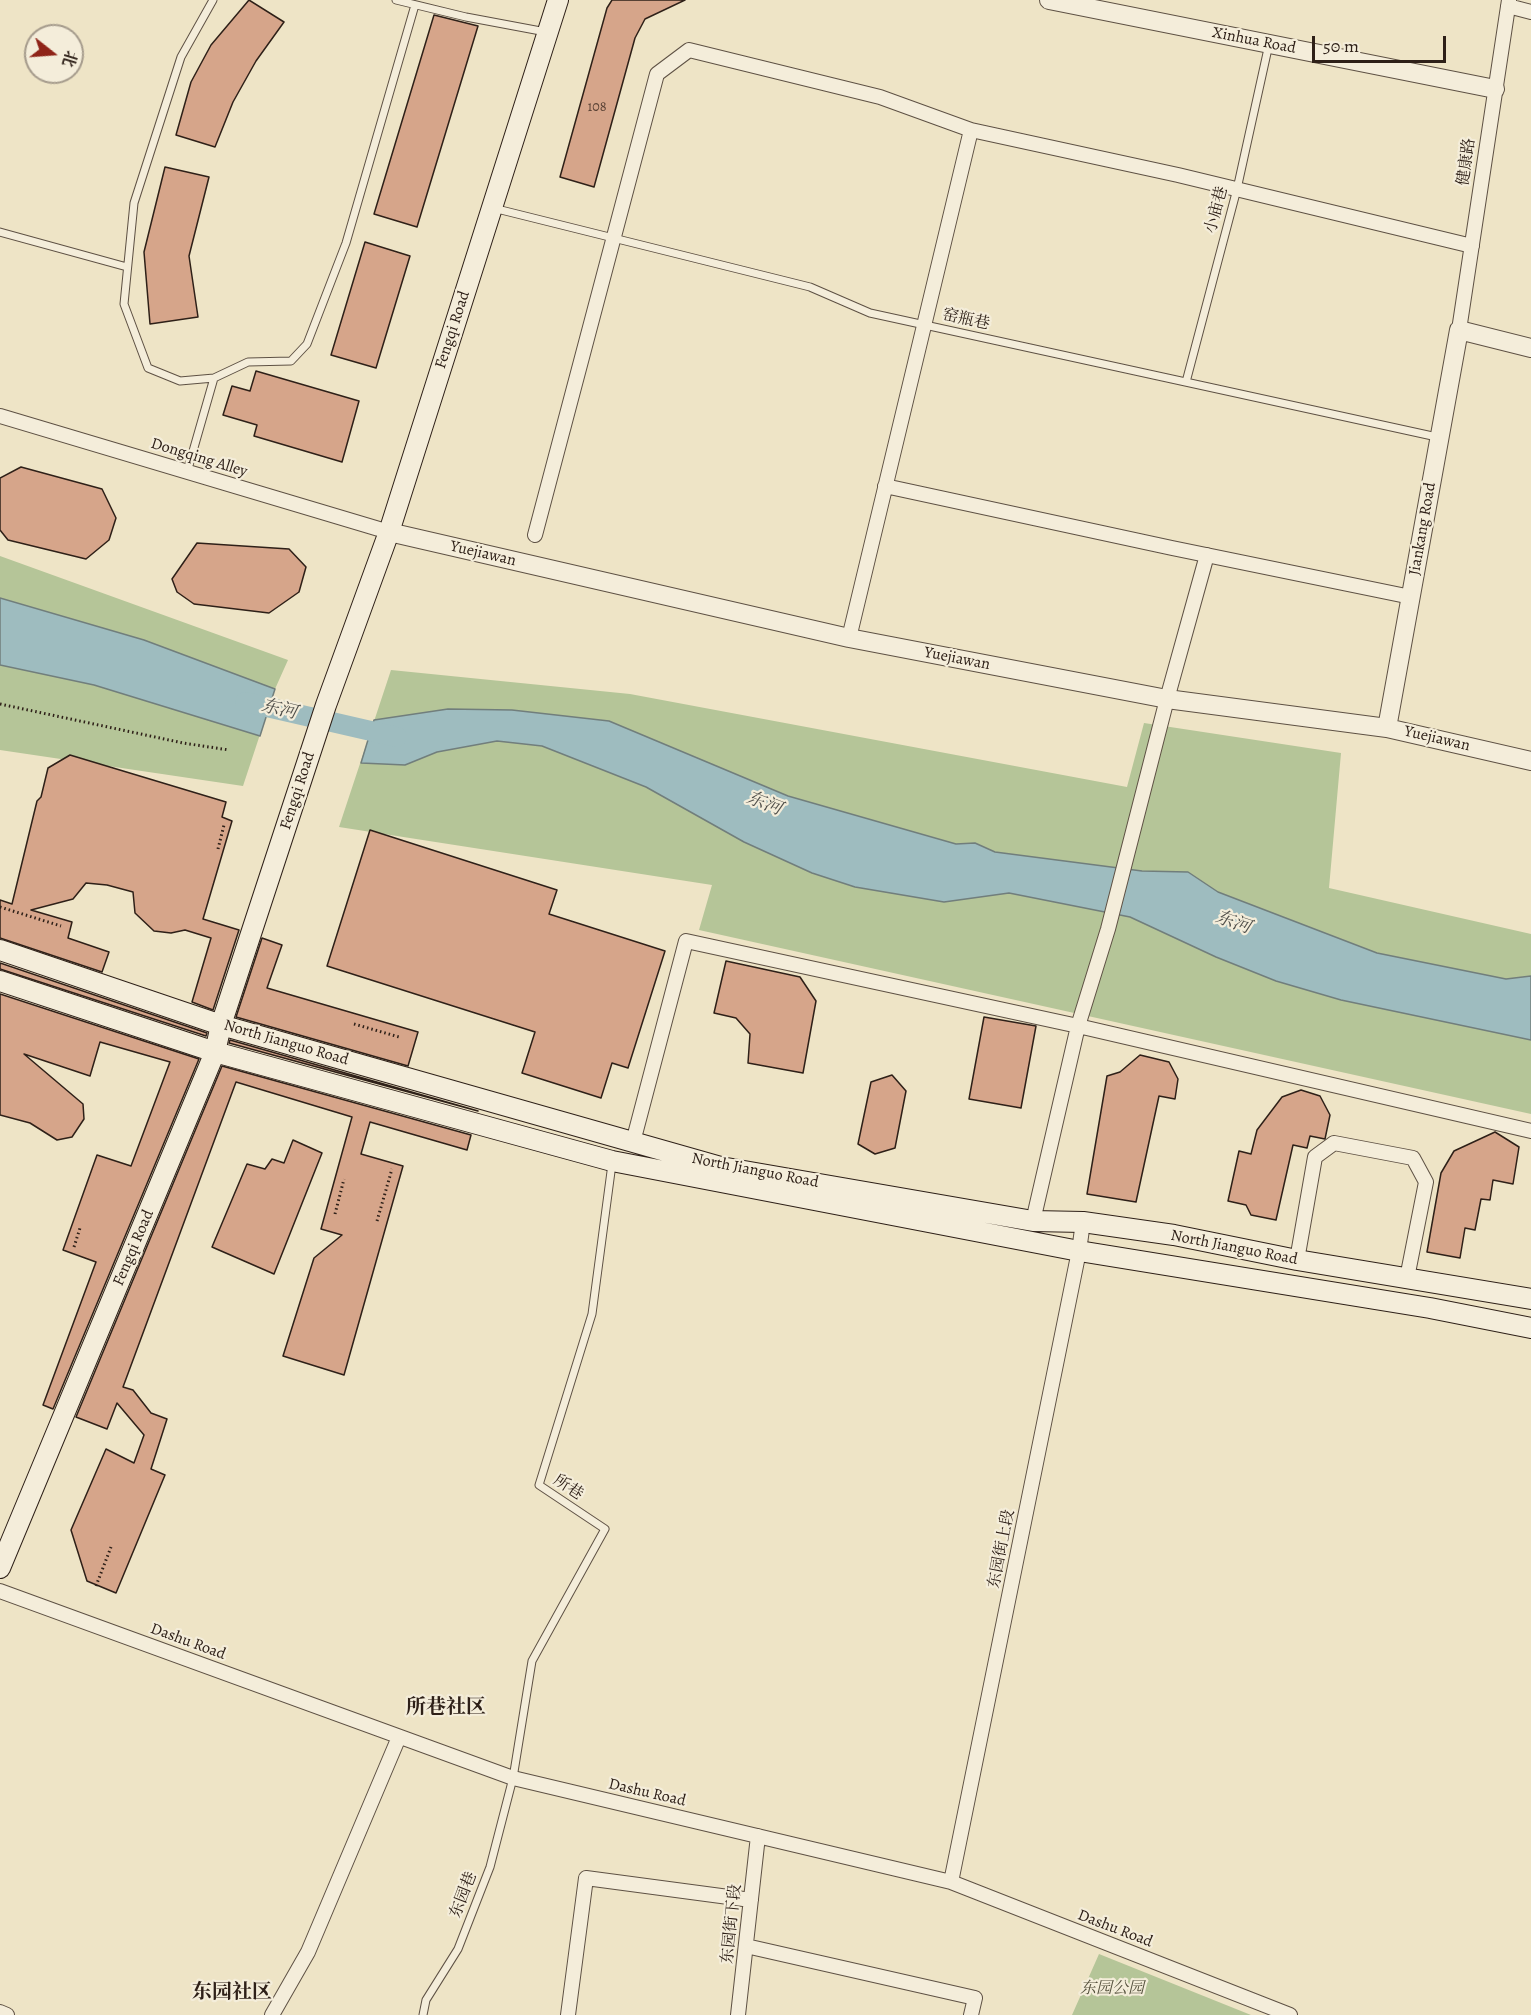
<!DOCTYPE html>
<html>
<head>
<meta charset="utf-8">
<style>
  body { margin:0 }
  #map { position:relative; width:1531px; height:2015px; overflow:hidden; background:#eee4c6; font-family:Alegreya,"Noto Serif SC",serif }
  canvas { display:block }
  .north { position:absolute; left:24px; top:24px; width:60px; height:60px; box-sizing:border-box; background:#f4edda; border:2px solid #a59b8c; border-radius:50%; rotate:107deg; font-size:16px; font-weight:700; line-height:24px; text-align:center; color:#2e2018 }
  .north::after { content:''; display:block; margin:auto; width:21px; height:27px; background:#8f2418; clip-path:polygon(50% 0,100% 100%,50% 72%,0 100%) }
  .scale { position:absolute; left:1312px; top:36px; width:134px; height:27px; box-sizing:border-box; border:3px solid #2e2018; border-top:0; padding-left:8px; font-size:18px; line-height:21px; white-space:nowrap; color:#2e2018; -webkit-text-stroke:4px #f4edda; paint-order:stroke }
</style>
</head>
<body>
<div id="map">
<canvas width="1531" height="2015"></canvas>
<div class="north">北</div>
<div class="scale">50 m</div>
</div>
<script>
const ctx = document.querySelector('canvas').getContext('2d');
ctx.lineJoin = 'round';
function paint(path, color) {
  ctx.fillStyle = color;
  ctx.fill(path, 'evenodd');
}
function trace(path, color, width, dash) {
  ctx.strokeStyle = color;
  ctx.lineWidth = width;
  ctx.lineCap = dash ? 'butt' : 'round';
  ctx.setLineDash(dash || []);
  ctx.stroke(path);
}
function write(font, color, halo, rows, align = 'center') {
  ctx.font = font + ' Alegreya,"Noto Serif SC",serif';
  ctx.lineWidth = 4.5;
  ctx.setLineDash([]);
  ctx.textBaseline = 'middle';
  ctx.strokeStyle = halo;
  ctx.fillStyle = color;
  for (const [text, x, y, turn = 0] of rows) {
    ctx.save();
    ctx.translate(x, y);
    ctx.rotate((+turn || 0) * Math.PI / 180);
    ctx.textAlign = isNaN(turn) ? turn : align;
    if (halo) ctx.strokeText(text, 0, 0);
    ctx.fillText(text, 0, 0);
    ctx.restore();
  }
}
paint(new Path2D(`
  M0,556L288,660L275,689L243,786L0,750Z
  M391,670L630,694L1127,787L1144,723L1341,753L1329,888L1531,934V1114L699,930L712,885L339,827Z
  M1099,1954L1251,2015H1072Z`), '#b5c598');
const water = new Path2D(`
  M0,598L144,640L275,689L260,736L94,685L0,665Z
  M448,709L512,710L609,721L788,796L956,844L975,843L995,852L1142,871L1188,872L1218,892L1377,953L1506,979L1531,976V1040L1341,1000L1276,981L1216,957L1130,917L1009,893L944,902L855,887L812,873L744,842L646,787L542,746L497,741L437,752L405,765L361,763L374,720Z`);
paint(water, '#9ebcbf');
trace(water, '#717e7c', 1.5);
trace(new Path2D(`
  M245,702L397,737`), '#9ebcbf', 20);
const building = new Path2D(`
  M249,0L284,22L256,61L233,102L215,147L176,135L191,82L211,45Z
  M612,0H685L645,19L635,38L594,187L560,177L607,8Z
  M434,15L478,26L417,227L374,214Z
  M165,167L209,177L189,256L198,317L150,324L144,252Z
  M365,242L410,256L376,368L331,355Z
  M256,371L359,401L342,462L254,436L257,425L223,415L232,386L250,391Z
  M21,467L102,489L116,518L109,540L86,559L8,540L0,530V478Z
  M197,543L289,549L306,567L299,592L269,613L194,604L177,592L172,579Z
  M70,755L226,802L222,817L232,821L203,919L239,930L213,1010L192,1002L211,938L185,930L171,933L154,931L135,913L133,892L107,885L86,883L73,899L31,910L72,922L68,938L109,952L102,972L0,938V900L12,904L37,801L41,797L48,768Z
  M370,830L557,890L549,914L665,951L628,1068L612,1063L601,1098L522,1073L535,1032L327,966Z
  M262,938L282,945L267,988L418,1032L408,1066L236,1017Z
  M726,961L800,977L816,1001L803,1073L748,1063L750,1034L736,1018L714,1013Z
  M0,963L207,1033L206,1036L0,969Z
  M0,994L199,1059L53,1409L43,1405L96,1262L63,1250L97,1155L131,1166L170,1062L100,1042L90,1076L24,1054L83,1104L84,1119L72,1137L57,1140L30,1123L0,1115Z
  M984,1017L1036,1026L1021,1108L969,1099Z
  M230,1040L478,1111L229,1043Z
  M1140,1055L1169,1062L1178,1079L1175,1099L1159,1096L1136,1202L1087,1194L1107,1076L1120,1072Z
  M222,1066L471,1135L467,1150L370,1122L361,1154L403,1166L344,1375L283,1356L314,1258L342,1235L321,1229L352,1117L236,1082L123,1387L133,1390L151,1413L167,1419L151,1469L165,1475L116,1593L87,1581L71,1530L106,1449L134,1463L144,1435L117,1403L107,1429L76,1417Z
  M892,1075L906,1091L895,1148L875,1154L858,1144L871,1082Z
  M1301,1090L1320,1096L1330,1115L1325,1139L1310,1136L1307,1148L1293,1145L1276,1220L1251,1215L1246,1205L1228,1201L1239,1151L1251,1154L1257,1130L1282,1097Z
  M1495,1132L1519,1147L1513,1184L1493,1180L1490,1200L1481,1199L1475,1230L1465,1228L1460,1258L1427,1252L1441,1173L1454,1151Z
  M293,1140L322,1153L274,1274L212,1247L247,1164L265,1169L272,1159L284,1163Z`);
paint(building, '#d6a58a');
trace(building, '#2e2018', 1.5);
const service = new Path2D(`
  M213,0L181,57L134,203L124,304L148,368L180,381L214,378L248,362L291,361L307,344L346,243L415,5
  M396,0L466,17L546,32
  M493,208L810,287L870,313L1437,437
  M0,232L127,267
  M1186,382L1237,189L1269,44
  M187,472L214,378
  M423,2015L426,2000L458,1949L490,1867L513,1778L532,1661L605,1529L539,1485L592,1314L612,1164`);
const minor = new Path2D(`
  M1508,6L1531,12
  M1459,330L1509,0
  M0,416L389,532
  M885,486L1172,548L1411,597
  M535,535L657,74L689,50L880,97L971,130L1178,175L1472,246
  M849,638L971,130
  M633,1142L686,941L1078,1026L1531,1131
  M1033,1221L1078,1026L1108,929L1167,699L1207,555
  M1297,1260L1315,1157L1334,1143L1413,1158L1426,1182L1407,1278
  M0,1591L513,1778L951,1882L1290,2015
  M951,1882L1079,1251L1083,1222
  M746,1946L975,1998L971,2015
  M0,2012L7,2015
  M272,2015L308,1952L399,1737
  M568,2015L586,1878L751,1900
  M738,2015L758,1836`);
const tertiary = new Path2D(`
  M1049,0L1495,89
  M389,532L849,638L1167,699L1387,728L1531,761
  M1387,728L1459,330L1531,348`);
const secondary = new Path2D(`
  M0,950L221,1025L721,1167L1033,1221L1083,1222L1174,1235L1297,1260L1531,1299
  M0,981L215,1052L612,1161L1079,1251L1430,1308L1531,1328
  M0,1568L215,1052L221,1025L326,705L389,532L558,0`);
trace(service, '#5e5144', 9);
trace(minor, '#5e5144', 16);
trace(tertiary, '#5e5144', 20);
trace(secondary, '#2e2018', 22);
trace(new Path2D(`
  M0,704L183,743L229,750
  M218,849L224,825
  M0,907L61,926
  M354,1024L399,1037
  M335,1214L344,1179
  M377,1221L392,1169
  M74,1247L80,1228
  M96,1586L111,1547`), '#2e2018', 3, [1.5, 3]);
trace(service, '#f4edda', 7);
trace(minor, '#f4edda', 14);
trace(tertiary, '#f4edda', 18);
trace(secondary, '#f4edda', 20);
write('14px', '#584134', null, [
  ["108",597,108]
]);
write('16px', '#2e2018', '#f4edda', [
  ["Xinhua Road",1254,41,11],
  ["健康路",1467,162,-82],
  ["小庙巷",1217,210,-75],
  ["窑瓶巷",966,320,12],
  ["Fengqi Road",453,330,-72],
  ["Dongqing Alley",199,458,17],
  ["Jiankang Road",1423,529,-80],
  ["Yuejiawan",483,554,13],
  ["Yuejiawan",957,659,11],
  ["Yuejiawan",1437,739,13],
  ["Fengqi Road",298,791,-72],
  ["North Jianguo Road",286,1043,16],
  ["North Jianguo Road",755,1171,11],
  ["Fengqi Road",134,1248,-67],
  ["North Jianguo Road",1234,1248,11],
  ["所巷",568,1488,33],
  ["东园街上段",1002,1549,-79],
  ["Dashu Road",188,1642,20],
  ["Dashu Road",647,1793,13],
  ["东园巷",464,1895,-69],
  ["东园街下段",732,1924,-84],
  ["Dashu Road",1115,1929,21]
]);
write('italic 16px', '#56523e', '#f4edda', [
  ["东园公园",1112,1989]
]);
write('italic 18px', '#504f4a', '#f4edda', [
  ["东河",279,710,13],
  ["东河",764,804,21],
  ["东河",1233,923,19]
]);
write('bold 20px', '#2e2018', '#f4edda', [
  ["所巷社区",446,1708],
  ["东园社区",232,1993]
]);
</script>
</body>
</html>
